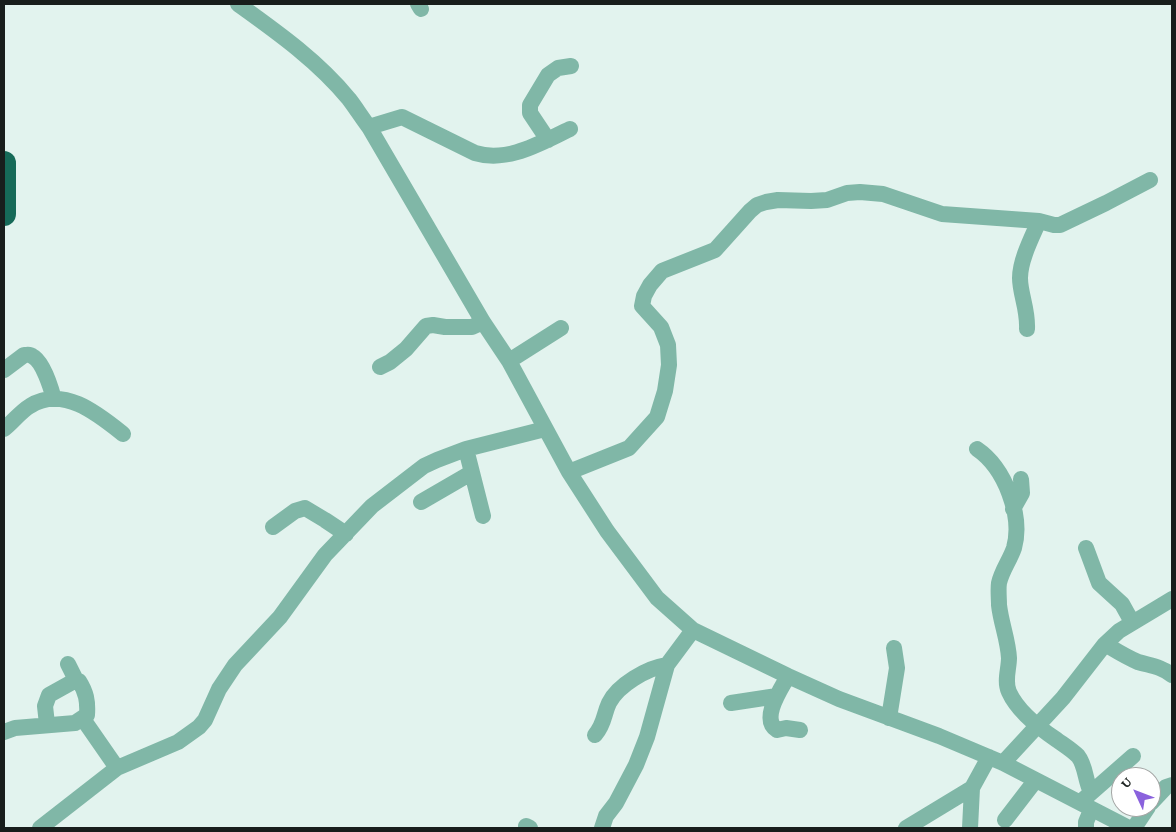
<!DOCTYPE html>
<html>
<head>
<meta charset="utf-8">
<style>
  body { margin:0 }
  #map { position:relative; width:1176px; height:832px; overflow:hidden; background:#e2f3ee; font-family:"Crimson Pro",serif }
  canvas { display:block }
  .frame { position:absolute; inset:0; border:5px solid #181e1c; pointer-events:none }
  .north { position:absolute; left:1111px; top:767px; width:50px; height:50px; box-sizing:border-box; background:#fff; border:1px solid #a3a5a4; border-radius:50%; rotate:313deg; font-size:14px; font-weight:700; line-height:20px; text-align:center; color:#181e1c }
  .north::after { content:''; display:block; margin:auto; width:18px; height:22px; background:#8a62dd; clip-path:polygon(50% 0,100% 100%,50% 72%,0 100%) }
</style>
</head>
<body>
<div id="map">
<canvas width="1176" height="832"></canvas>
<div class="frame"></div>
<div class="north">U</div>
</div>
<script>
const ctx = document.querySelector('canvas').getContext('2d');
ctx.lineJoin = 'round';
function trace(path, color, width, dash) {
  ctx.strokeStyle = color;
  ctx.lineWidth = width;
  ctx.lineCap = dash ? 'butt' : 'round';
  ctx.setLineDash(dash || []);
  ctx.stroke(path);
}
trace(new Path2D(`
  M238,4C277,32 318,61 349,99C356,108 362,118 369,127L483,322L509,361L569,472L607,531L657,598L693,630L788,676L839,699L939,736L1003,763L1129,828
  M418,4L421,9
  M369,127L402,117L475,153C508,163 540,143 570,129
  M548,140L530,113V105L548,75L558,68L571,66
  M1027,329C1028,309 1020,294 1020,278C1020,260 1032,237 1039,221
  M509,361L561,328
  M380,367L390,362L406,349L426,326L433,325L445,327H472L483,322
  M4,370L24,355C27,355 30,354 32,356C43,361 51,388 54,399
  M4,429C13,422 20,412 30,406C63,385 98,414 123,434
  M466,449L483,516
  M977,449C1005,468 1023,516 1014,548C1010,560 1002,570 999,583C998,589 999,599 999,605C1001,623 1008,640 1009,658C1009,669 1004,681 1009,692C1018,712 1039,728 1057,740C1064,745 1072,750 1078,756C1086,766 1085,781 1091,792
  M569,472L629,448L657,417L665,391L669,365L668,345L661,327L642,306L644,296L650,285L662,271L715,250L750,211L757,205L766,202L778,200L811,201L827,200L847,193L860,192L883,194L942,214L1039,221L1054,225H1060L1106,203L1150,180
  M421,502L471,473
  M1013,509L1022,493L1021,479
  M273,527L295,511L305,508L325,520L346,534
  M1086,548L1099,583L1122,604L1132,622
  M1105,644C1115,650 1126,657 1138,662C1151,666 1160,666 1172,675
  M68,664L76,680
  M788,676C781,689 760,719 777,730L786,728L800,730
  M731,703L777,696
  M889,718L897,668L894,648
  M83,719L117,768
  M4,732L15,728L75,723L87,715C88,701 86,692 79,681L76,680L49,695L45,706L47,724
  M595,735C605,723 603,716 609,703C618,685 647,668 667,665
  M1003,763L1063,698L1105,644L1119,631L1172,599
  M1084,799L1133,756
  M1151,803L1166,787L1172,785
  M1005,820L1035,781
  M526,826L530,828
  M40,828L117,768L178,742L199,727L205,720L219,689L235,665L280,617L325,555L372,506L424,466L437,460L466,449L545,429
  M602,828L606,816L616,803L636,765L647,737L667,665L693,630
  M906,828L972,788
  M970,828L972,788L989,757
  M1086,828V822L1091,810
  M1134,828L1148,807`), '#80b7a7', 16);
trace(new Path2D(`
  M4,163V214`), '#166a58', 24);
</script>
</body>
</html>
